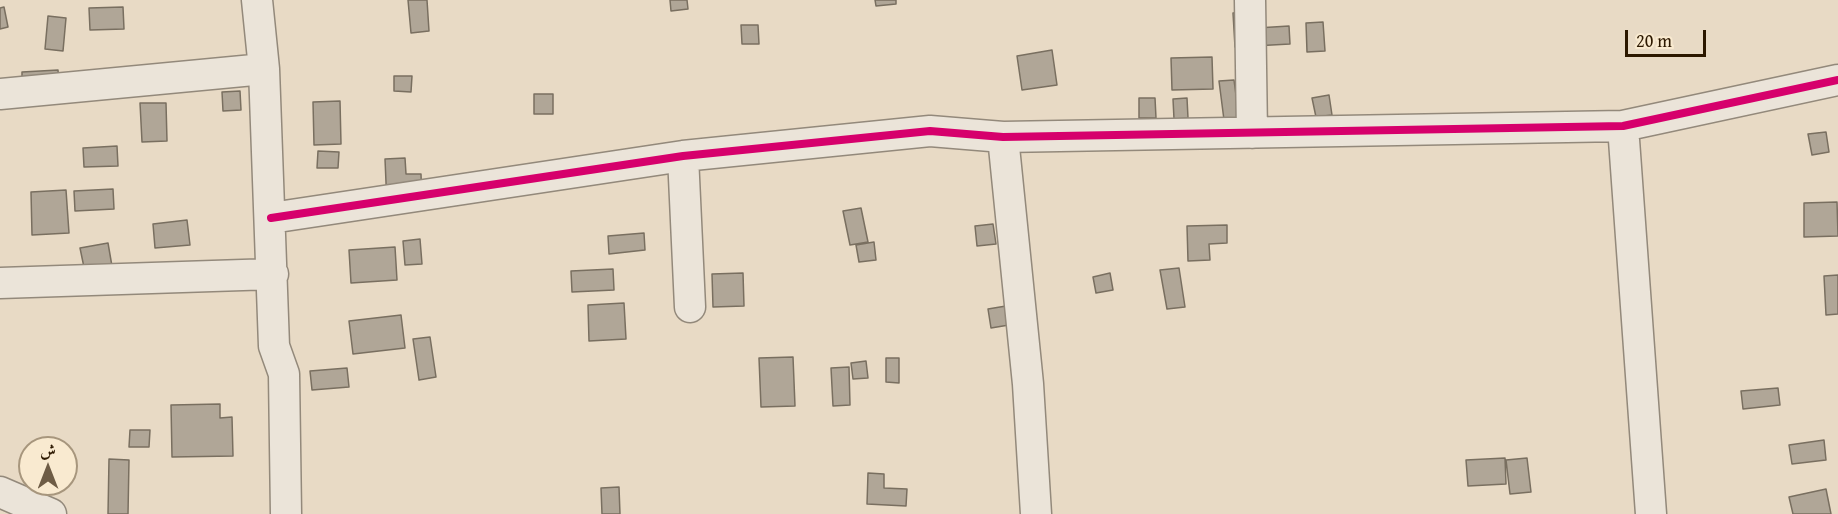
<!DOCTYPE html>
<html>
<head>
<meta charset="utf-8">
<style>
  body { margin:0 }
  #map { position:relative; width:1838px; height:514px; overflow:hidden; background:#e8dac5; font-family:"Gentium Book Plus",Amiri,serif }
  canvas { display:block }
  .north { position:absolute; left:18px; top:436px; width:60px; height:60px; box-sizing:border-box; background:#f9ead0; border:2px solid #a7967d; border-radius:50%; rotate:0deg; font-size:16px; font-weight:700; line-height:24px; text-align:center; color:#2c1800 }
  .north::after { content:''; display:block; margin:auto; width:21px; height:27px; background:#6e5c45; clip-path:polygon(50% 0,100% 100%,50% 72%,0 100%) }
  .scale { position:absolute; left:1625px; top:30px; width:81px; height:27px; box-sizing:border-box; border:3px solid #2c1800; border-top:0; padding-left:8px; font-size:18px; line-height:21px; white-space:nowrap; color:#2c1800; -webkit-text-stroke:4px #f9ead0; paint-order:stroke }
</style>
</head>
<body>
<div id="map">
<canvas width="1838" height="514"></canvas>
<div class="north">ش</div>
<div class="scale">20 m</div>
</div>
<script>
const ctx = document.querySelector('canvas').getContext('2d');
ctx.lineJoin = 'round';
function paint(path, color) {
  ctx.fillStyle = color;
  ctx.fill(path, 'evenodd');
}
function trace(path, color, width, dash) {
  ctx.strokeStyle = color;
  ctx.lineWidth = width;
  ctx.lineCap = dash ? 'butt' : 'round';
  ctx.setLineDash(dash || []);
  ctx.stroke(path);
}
const building = new Path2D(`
  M408,0H427L429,31L411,33Z
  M670,0H687L688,9L671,11Z
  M875,0H896V4L876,6Z
  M4,7L8,27L0,29V8Z
  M123,7L124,29L90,30L89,8Z
  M1257,11V28L1289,26L1290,44L1235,47L1233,13Z
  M48,16L66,18L63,51L45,49Z
  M1323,22L1325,51L1307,52L1306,23Z
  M741,25H758L759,44H742Z
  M1052,50L1057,85L1022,90L1017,56Z
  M1212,57L1213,89L1172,90L1171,58Z
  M58,70L59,85L22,87V72Z
  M394,76H412L411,92L394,91Z
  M1234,80L1239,118L1224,120L1219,81Z
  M240,91L241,110L223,111L222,92Z
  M534,94H553V114H534Z
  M1329,95L1332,115L1316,117L1312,98Z
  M1139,98H1155L1156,118H1139Z
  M1187,98L1188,118L1174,119L1173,99Z
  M340,101L341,144L314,145L313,102Z
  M140,103H166L167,141L142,142Z
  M1826,132L1829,152L1812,155L1808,134Z
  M117,146L118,166L84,167L83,148Z
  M318,151L339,152L338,168H317Z
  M405,158L406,174H421L422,205L387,206L385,159Z
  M113,189L114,209L75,211L74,191Z
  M66,190L69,233L32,235L31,192Z
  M1837,202L1838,236L1804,237V203Z
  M861,208L868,242L850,245L843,211Z
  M187,220L190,245L155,248L153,224Z
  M993,224L996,244L977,246L975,226Z
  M1227,225V243L1209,244L1210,260L1188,261L1187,226Z
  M644,233L645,250L609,254L608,236Z
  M420,239L422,264L405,265L403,241Z
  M874,242L876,260L859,262L856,245Z
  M108,243L113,272L86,277L80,248Z
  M395,247L397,280L351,283L349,250Z
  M1179,268L1185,307L1167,309L1160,270Z
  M613,269L614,290L572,292L571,271Z
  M743,273L744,306L713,307L712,274Z
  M1110,273L1113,290L1096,293L1093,277Z
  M1838,275V314L1826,315L1824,276Z
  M624,303L626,339L589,341L588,305Z
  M1006,306L1009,325L991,328L988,309Z
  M401,315L405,348L353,354L349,321Z
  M430,337L436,377L419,380L413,339Z
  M793,357L795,406L761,407L759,358Z
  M886,358H899V383L886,382Z
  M866,361L868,378L853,379L851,363Z
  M849,367L850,405L833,406L831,368Z
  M347,368L349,387L312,390L310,371Z
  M1778,388L1780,405L1743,409L1741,391Z
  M220,404V418L232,417L233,456L172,457L171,405Z
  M130,430H150L149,447H129Z
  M1824,440L1826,460L1792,464L1789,445Z
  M1505,458L1506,484L1468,486L1466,460Z
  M1527,458L1531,492L1510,494L1506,460Z
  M109,459L129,460L128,514H108Z
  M868,473L884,474V488L907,489L906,506L867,504Z
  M619,487L620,514H602L601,488Z
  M1826,489L1831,514H1793L1789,497Z`);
paint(building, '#b0a697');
trace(building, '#796f60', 1.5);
const minor = new Path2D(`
  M257,0L264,69L274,346L284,374L286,514
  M1250,0L1252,133
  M0,94L264,69
  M1623,126L1651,514
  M1003,137L1028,384L1036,514
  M683,156L690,307
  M271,218L683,156L930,131L1003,137L1623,126L1838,80
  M0,283L273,274
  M0,492L51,514`);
trace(minor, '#93897b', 33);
trace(minor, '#ebe4d9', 30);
trace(new Path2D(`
  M271,218L683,156L930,131L1003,137L1623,126L1838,80`), '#d6006c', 8);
</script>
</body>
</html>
